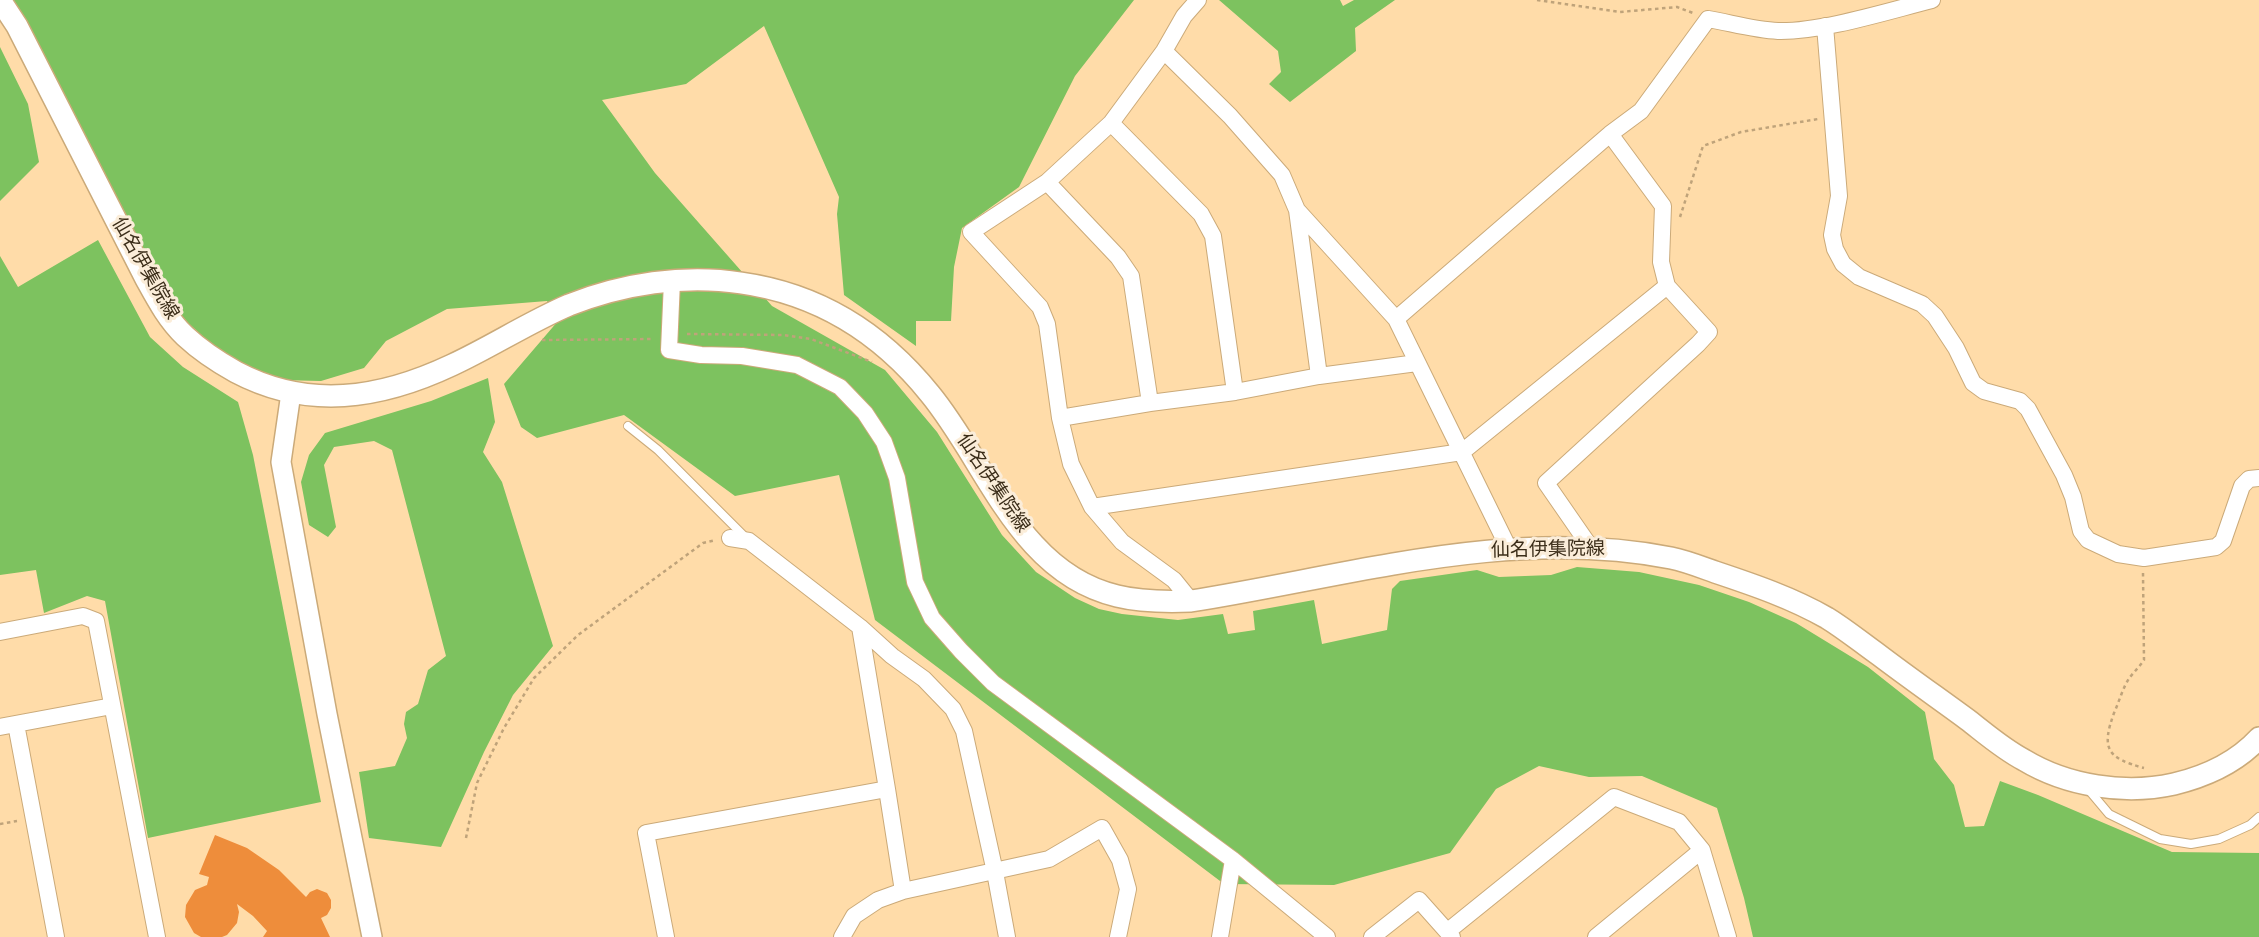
<!DOCTYPE html>
<html>
<head>
<meta charset="utf-8">
<style>
  body { margin:0 }
  canvas { display:block; background:#ffdca9 }
</style>
</head>
<body>
<canvas width="2259" height="937"></canvas>
<script>
const ctx = document.querySelector('canvas').getContext('2d');
ctx.lineJoin = 'round';
function paint(path, color) {
  ctx.fillStyle = color;
  ctx.fill(path, 'evenodd');
}
function trace(path, color, width, dash) {
  ctx.strokeStyle = color;
  ctx.lineWidth = width;
  ctx.lineCap = dash ? 'butt' : 'round';
  ctx.setLineDash(dash || []);
  ctx.stroke(path);
}
function write(font, color, halo, rows, align = 'center') {
  ctx.font = font + ' "Source Sans 3","Noto Sans JP",sans-serif';
  ctx.lineWidth = 6;
  ctx.setLineDash([]);
  ctx.textBaseline = 'middle';
  ctx.strokeStyle = halo;
  ctx.fillStyle = color;
  for (const [text, x, y, turn = 0] of rows) {
    ctx.save();
    ctx.translate(x, y);
    ctx.rotate((+turn || 0) * Math.PI / 180);
    ctx.textAlign = isNaN(turn) ? turn : align;
    if (halo) ctx.strokeText(text, 0, 0);
    ctx.fillText(text, 0, 0);
    ctx.restore();
  }
}
paint(new Path2D(`
  M11,0H1134L1075,76L1019,187L962,228L954,267L951,321H916V346L844,295L837,214L839,197L764,26L686,84L602,100L655,173L772,306L885,370L937,432L1002,535L1036,572L1075,598L1099,609L1122,614L1178,620L1223,614L1228,634L1255,630L1253,611L1314,600L1322,644L1387,630L1392,589L1400,581L1477,570L1499,577L1551,575L1577,567L1639,572L1699,585L1749,602L1796,623L1868,667L1925,712L1934,759L1954,785L1965,827L1984,826L2000,781L2038,795L2172,852L2259,853V937H1753L1744,898L1717,808L1642,776L1589,777L1539,766L1496,789L1450,853L1334,885L1224,884L875,620L839,475L735,496L624,415L537,438L521,427L504,384L558,321L547,301L447,309L386,341L364,368L321,381L279,380L220,352L176,312L149,266L30,29Z
  M1219,0H1340L1343,6L1354,0H1395L1355,28L1356,51L1290,102L1269,84L1281,72L1278,51Z
  M0,47L28,104L39,162L0,201Z
  M98,240L150,337L183,367L238,402L253,455L321,802L148,838L105,601L87,596L44,613L36,570L0,575V256L18,287Z
  M488,378L495,422L483,452L502,482L553,646L513,695L484,752L441,847L369,838L359,772L395,766L407,738L404,724L406,712L418,704L428,670L446,656L392,450L374,441L334,447L324,465L336,527L328,537L309,525L301,482L309,455L325,433L431,401Z`), '#7dc25f');
paint(new Path2D(`
  M215,835L247,848L279,870L306,897L310,892L317,889L327,893L331,900V908L327,915L321,918L330,937H263L267,931L253,916L237,904L239,912L237,923L227,935L222,937H201L194,933L185,917L186,905L195,890L207,885L209,877L199,874Z`), '#ee8d3b');
const service = new Path2D(`
  M628,426L658,450L747,539
  M2088,789L2109,814L2160,839L2191,844L2219,839L2250,825L2259,817`);
const minor = new Path2D(`
  M1825,26L1839,196L1832,235L1835,249L1843,264L1859,277L1922,304L1935,316L1956,348L1973,383L1984,391L2020,401L2028,409L2064,475L2073,497L2081,531L2088,540L2118,554L2144,558L2216,547L2223,541L2242,486L2249,479L2259,478
  M1164,51L1230,116L1282,175L1297,210L1396,319L1509,549
  M1111,123L1201,214L1213,236L1235,392
  M1047,182L1118,257L1131,276L1150,403
  M1297,210L1319,376
  M672,281L669,350L701,355L742,356L797,365L840,387L865,413L884,442L897,478L915,582L932,618L961,651L993,683L1233,860L1327,937
  M1396,319L1610,134L1641,111L1708,19C1731,23 1755,30 1778,31C1822,32 1888,11 1932,0
  M1060,418L1150,403L1235,392L1319,376L1417,363
  M1092,507L1462,452L1667,286
  M730,538L749,541L860,627L892,656L924,679L953,709L964,731L995,872L1007,937
  M1591,548L1546,483L1698,344L1709,332L1667,286L1661,262L1663,206L1610,134
  M1191,601L1174,580L1122,542L1092,507L1071,464L1060,418L1047,324L1040,307L971,232L1047,182L1111,123L1164,51L1184,16L1198,0
  M860,627L887,789
  M0,632L83,616L96,621L157,937
  M16,724L56,937
  M0,727L112,706
  M903,891L1049,859L1102,828L1120,860L1128,889L1118,937
  M1448,931L1614,797L1679,822L1702,850L1728,937
  M666,937L646,833L887,789L903,891L878,900L854,916L842,937
  M1220,937L1233,860
  M1372,937L1419,900L1452,937
  M1596,937L1702,850`);
const tertiary = new Path2D(`
  M291,393L281,462L327,714L372,937`);
const secondary = new Path2D(`
  M0,0L17,26L146,279C157,299 168,320 185,336C200,350 218,362 236,372C308,410 380,399 452,365C491,347 529,322 569,305C622,284 684,274 741,283C819,294 881,333 930,394C987,463 1019,573 1117,596C1141,602 1166,602 1191,601C1349,576 1511,526 1671,558C1686,561 1701,567 1715,572C1754,585 1792,598 1827,618C1845,629 1862,643 1879,655C1908,677 1938,698 1968,720C1986,734 2003,749 2024,760C2067,786 2125,795 2174,784C2207,776 2236,763 2259,738`);
trace(service, '#cbaa79', 10);
trace(minor, '#cbaa79', 18);
trace(tertiary, '#cbaa79', 22);
trace(secondary, '#cbaa79', 24);
trace(new Path2D(`
  M1537,0L1620,12L1677,7L1693,13
  M1680,217L1703,146L1741,132L1818,119
  M687,334L784,335L811,339L872,362
  M542,340L654,339
  M2143,573L2144,660C2140,666 2135,671 2130,677C2123,687 2119,702 2114,713C2101,749 2107,758 2144,768
  M0,824L17,821
  M466,838L477,783L504,728L534,678L578,635L703,543L716,540`), '#bfa37a', 2.5, [3.5, 3.5]);
trace(service, '#fff', 8);
trace(minor, '#fff', 16);
trace(tertiary, '#fff', 19);
trace(secondary, '#fff', 21);
write('19px', '#3b2d19', '#fbedd9', [
  ["仙名伊集院線",144,269,60],
  ["仙名伊集院線",992,484,56],
  ["仙名伊集院線",1548,551,-1]
]);
</script>
</body>
</html>
